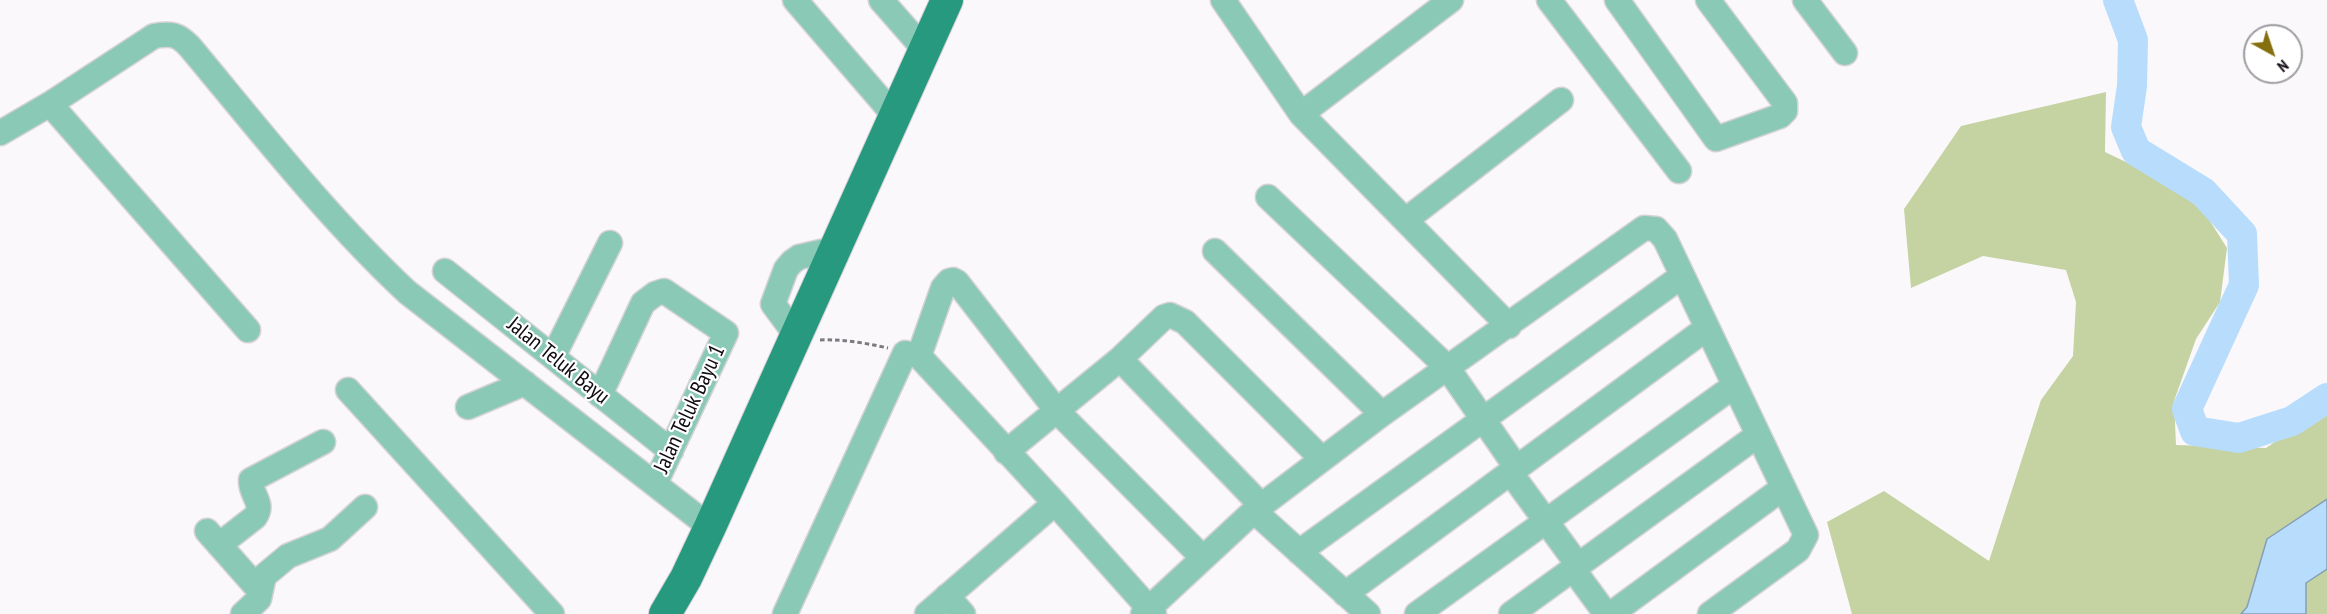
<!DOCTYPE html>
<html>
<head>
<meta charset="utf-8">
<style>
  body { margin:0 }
  #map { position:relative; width:2327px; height:614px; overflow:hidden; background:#fbf8fc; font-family:"PT Sans Narrow",sans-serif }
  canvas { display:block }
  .north { position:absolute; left:2243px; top:24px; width:60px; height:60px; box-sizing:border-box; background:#fff; border:2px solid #9f9da0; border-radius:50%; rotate:140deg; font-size:16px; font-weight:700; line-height:24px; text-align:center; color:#100b12 }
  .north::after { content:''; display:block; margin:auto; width:21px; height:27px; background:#866f0f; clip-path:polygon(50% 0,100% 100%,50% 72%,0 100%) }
</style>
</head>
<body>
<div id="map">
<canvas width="2327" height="614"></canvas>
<div class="north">N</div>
</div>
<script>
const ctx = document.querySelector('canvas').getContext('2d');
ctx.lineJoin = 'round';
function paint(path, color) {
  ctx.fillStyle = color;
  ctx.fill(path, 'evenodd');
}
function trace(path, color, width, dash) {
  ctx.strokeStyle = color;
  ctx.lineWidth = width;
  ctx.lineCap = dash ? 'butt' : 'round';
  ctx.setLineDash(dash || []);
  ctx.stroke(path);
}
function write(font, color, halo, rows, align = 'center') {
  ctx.font = font + ' "PT Sans Narrow",sans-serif';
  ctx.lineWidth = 4.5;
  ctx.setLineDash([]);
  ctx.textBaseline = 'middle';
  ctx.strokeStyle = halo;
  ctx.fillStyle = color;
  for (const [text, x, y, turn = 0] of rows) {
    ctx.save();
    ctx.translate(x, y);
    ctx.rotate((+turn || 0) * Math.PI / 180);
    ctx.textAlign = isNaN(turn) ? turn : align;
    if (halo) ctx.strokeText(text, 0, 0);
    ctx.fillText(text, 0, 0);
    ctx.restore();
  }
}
paint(new Path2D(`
  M2106,92L2105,152L2151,174L2196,199L2227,248L2220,302L2196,339L2174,401L2176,445L2266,448L2327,406V499L2267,539L2247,607L2241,614H1852L1827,522L1884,491L1989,561L2041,400L2073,356L2076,302L2066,270L1983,256L1911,288L1904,209L1961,126Z
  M2327,569V614H2306V583Z`), '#c5d2a1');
const water = new Path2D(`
  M2327,499V569L2306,583V614H2241L2247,607L2267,539Z`);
paint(water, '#b8ddfc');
trace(water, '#869eb6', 1.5);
trace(new Path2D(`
  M2118,0L2133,40L2132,86L2126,127L2136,151L2203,192L2242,234L2244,285L2187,409L2195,431L2239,438L2292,421L2327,398`), '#b8ddfc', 30);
const minor = new Path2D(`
  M795,0L894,115
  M881,0L924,49
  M1223,0L1301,114L1509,326
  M1549,0L1679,171
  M1617,0L1716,139L1780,116L1785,111V103L1708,0
  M1805,0L1845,53
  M50,104L248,330
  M1301,114L1451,0
  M0,133L50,104L154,36C171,33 178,34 190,47C260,131 327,217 407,292L710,527
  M1268,197L1447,367L1516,467
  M1407,219L1561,100
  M1215,251L1382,414
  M445,271L671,451
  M796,335L773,304L786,269L792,262L799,257L834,249
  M919,356L943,288L949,281L953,280L957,282L1057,411L1203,558
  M553,357L610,243
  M1120,359L1261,505
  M348,390L552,614
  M600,395L643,303L655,294L664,291L726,333L655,484
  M468,407L525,383
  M1006,452L1120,359L1164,317L1170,315L1185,322L1322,459
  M1510,472L1578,565
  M1254,511L1368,614
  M207,531L260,591
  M219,545L255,517C265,503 250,495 251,480L323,442
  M1299,552L1682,276
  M1573,569L1606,614
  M1345,594L1707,328
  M947,596L963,614
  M243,614L259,599L264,576L288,556L330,539L365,507
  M785,614L905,353L919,356L1055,503L1154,614
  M927,614L1055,503
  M1143,614L1254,511L1382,414L1644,228L1656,229L1665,239L1806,535L1798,550L1710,614
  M1417,614L1734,386
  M1511,614L1758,435
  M1611,614L1783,488`);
const major = new Path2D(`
  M665,614L686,578L710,527L947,0`);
trace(minor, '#d5d2d7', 27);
trace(major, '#d5d2d7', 34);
trace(new Path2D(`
  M820,340C844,339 865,343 888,348`), '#7d797f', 3, [4.5, 3]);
trace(minor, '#89c9b5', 24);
trace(major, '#26997e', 32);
write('22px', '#100b12', '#fff', [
  ["Jalan Teluk Bayu",558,361,39],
  ["Jalan Teluk Bayu 1",690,409,-65]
]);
</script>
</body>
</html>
